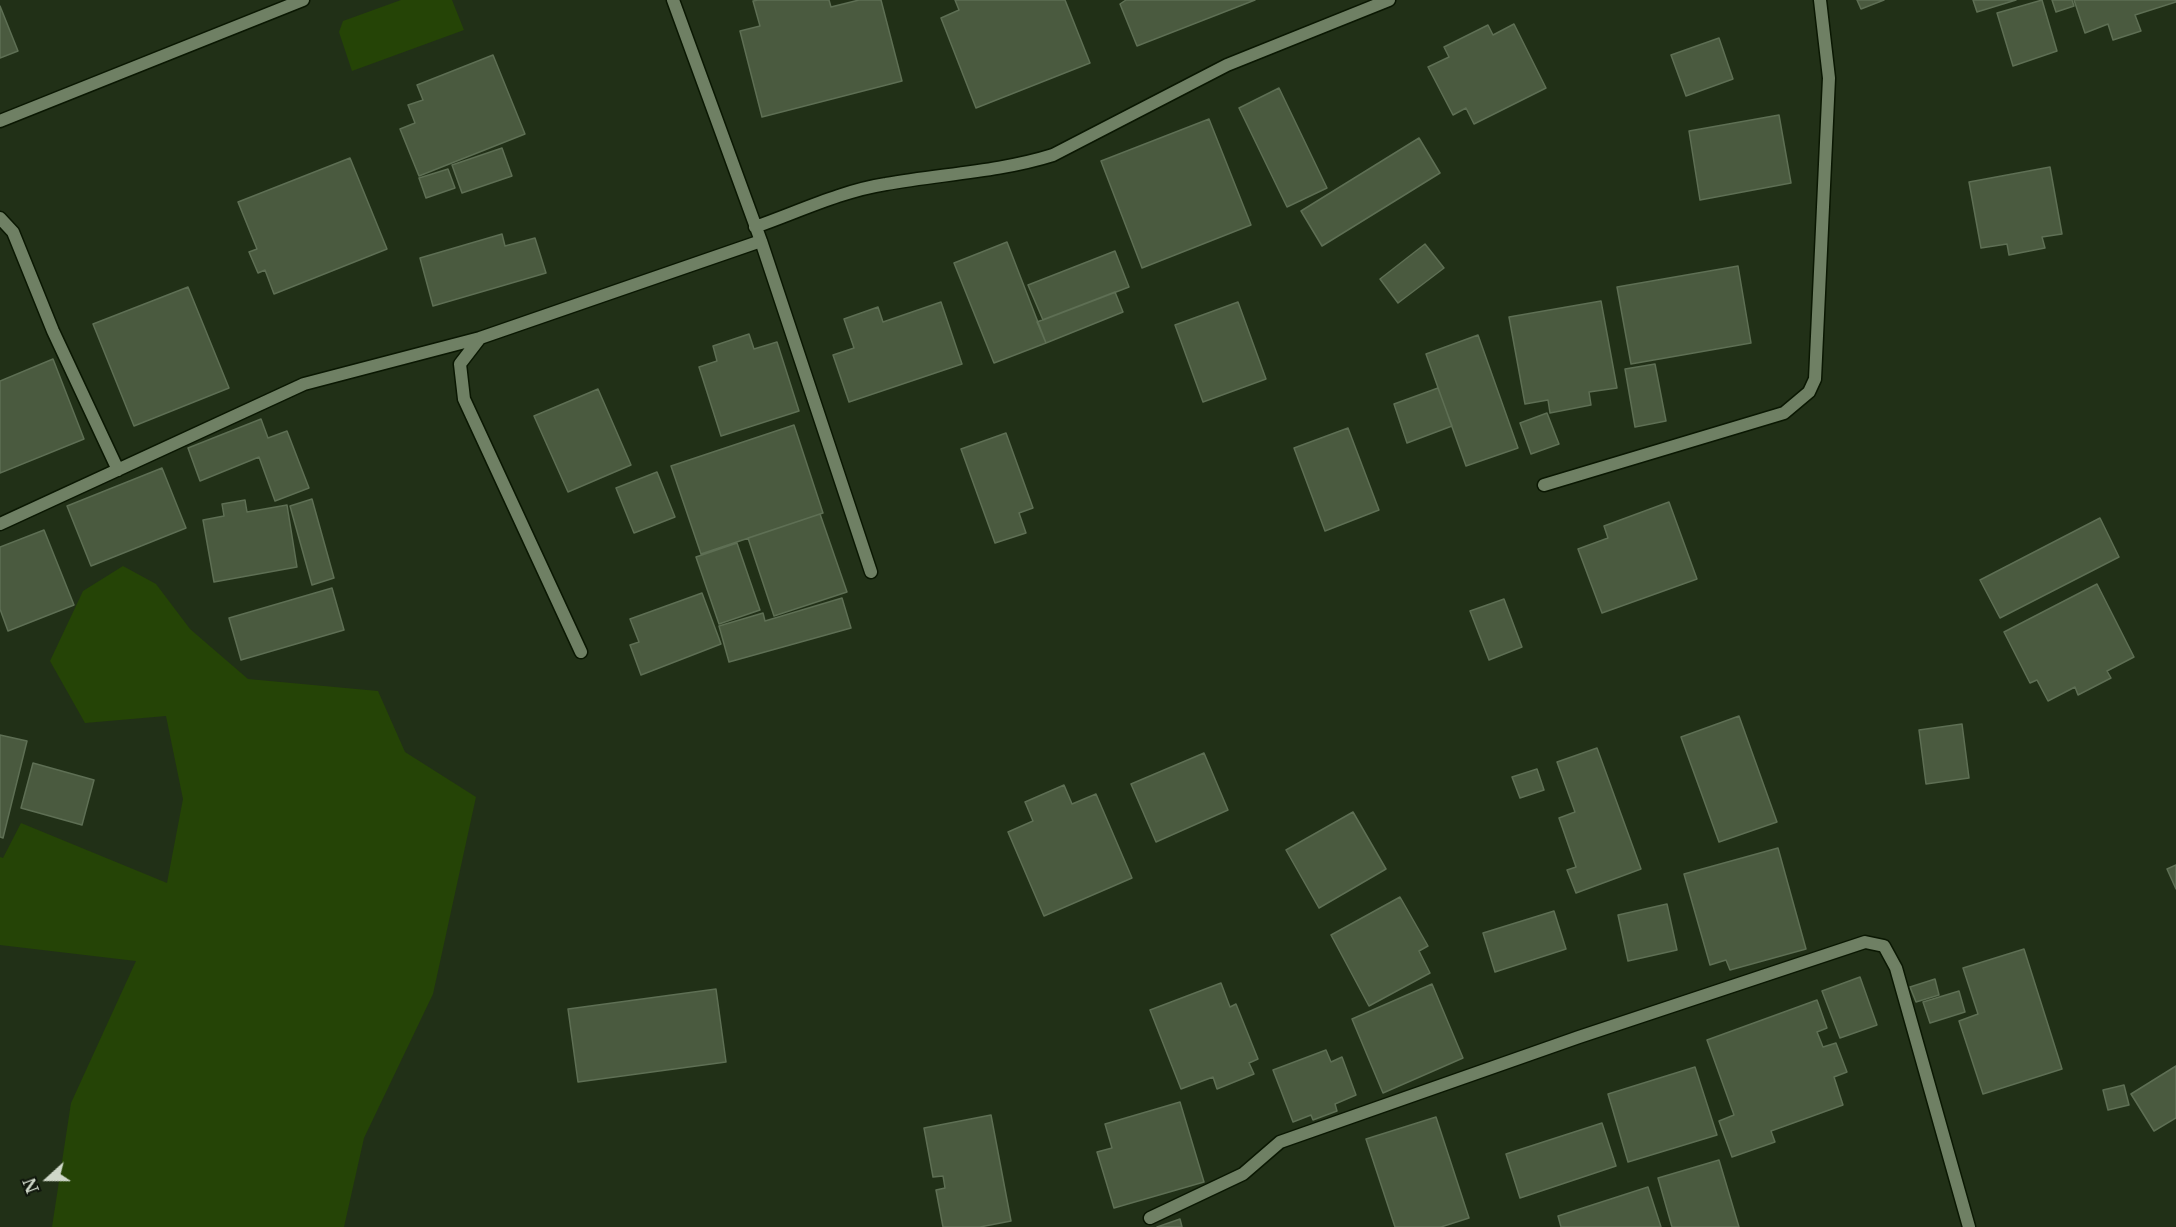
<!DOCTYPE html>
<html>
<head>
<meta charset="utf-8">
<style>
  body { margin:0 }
  #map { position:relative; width:2176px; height:1227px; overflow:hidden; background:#213017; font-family:"Libre Baskerville",serif }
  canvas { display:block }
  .north { position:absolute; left:18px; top:1149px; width:60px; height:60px; -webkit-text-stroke:4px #0f160b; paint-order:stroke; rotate:249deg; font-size:16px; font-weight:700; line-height:24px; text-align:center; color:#cfd8c9 }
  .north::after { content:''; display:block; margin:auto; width:21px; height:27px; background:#cfd8c9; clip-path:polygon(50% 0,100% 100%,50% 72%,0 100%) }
</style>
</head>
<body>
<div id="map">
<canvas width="2176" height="1227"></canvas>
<div class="north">N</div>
</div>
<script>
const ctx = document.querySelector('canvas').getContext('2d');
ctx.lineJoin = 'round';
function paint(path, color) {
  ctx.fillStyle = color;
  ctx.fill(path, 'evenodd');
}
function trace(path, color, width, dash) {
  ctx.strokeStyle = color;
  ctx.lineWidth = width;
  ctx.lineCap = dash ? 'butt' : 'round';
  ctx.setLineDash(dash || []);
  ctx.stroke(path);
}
paint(new Path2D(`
  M401,0H452L464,30L352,71L339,32L343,21Z
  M123,566L156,584L190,629L248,679L378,691L405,752L476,797L433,994L364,1138L344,1227H52L71,1103L136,961L0,945V857L3,858L21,823L167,883L183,799L166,716L85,723L50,661L83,591Z`), '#254406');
const building = new Path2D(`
  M758,0H829L831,7L859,0H881L902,81L762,117L740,31L760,26L753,1Z
  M955,0H1065L1090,63L976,108L941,18L959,10Z
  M1126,0H1255L1137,46L1120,4Z
  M1857,0H1884L1861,9Z
  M1973,0H2016L1977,12Z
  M2042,0L2057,51L2013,66L1997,13Z
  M2052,0H2072L2074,6L2056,12Z
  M2074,0H2176V2L2135,15L2141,31L2113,40L2108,24L2085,33Z
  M0,6L18,51L0,58Z
  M1514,24L1546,88L1474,124L1466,108L1453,115L1428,67L1449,57L1444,47L1488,25L1493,35Z
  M1719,38L1733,79L1686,96L1671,55Z
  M493,55L525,134L419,176L400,129L415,123L408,105L423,100L417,85Z
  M1279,88L1327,188L1287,207L1239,108Z
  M1779,115L1791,183L1700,200L1689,131Z
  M1209,119L1251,225L1142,268L1101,161Z
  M1419,138L1440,173L1322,246L1301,211Z
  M502,148L512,176L462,193L452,165Z
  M350,158L387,249L274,294L265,270L258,273L249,252L257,249L238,202Z
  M2050,167L2062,234L2042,237L2045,248L2009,255L2007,244L1981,248L1969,182Z
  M448,169L455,188L426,198L419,178Z
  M502,234L505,246L535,238L546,273L433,306L420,258Z
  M1007,242L1046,343L994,363L954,263Z
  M1425,244L1444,268L1398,303L1380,279Z
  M1115,251L1129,287L1043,320L1028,285Z
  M1738,266L1751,343L1631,364L1617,287Z
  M188,287L229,388L134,426L93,324Z
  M1115,292L1123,312L1046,343L1037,322Z
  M1601,301L1617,388L1589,392L1591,405L1550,413L1548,400L1525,404L1509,317Z
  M941,302L962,364L849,402L833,355L854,348L844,319L878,307L883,322Z
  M1238,302L1266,379L1203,402L1175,325Z
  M749,334L754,349L777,342L799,411L721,436L699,367L717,361L713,346Z
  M1478,335L1518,448L1466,466L1426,354Z
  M53,359L84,439L0,473V381Z
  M1655,364L1666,421L1635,427L1625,369Z
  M1438,388L1452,426L1407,443L1394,404Z
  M598,389L631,465L568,492L534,416Z
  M1547,413L1559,444L1531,454L1520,423Z
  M261,419L268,438L287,431L309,488L275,501L259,457L200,481L188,448Z
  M794,425L823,513L701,554L671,466Z
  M1348,428L1379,510L1325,531L1294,448Z
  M1006,433L1033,508L1019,513L1026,533L995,543L961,449Z
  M162,468L186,528L91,566L67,506Z
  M657,472L675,517L634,533L616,488Z
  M312,499L334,578L312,585L290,506Z
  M245,500L247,512L287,505L297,567L214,582L203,520L224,516L222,504Z
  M1669,502L1697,579L1602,613L1578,549L1608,538L1604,526Z
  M820,514L847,592L774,616L748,538Z
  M2100,518L2119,557L2000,618L1980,580Z
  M44,530L74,605L8,631L0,609V547Z
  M737,543L760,610L719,624L696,557Z
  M2097,584L2134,657L2107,671L2111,678L2078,695L2075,687L2048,701L2037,680L2030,683L2004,632Z
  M332,588L344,630L241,660L229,618Z
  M702,593L721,644L641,675L630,645L639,642L630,619Z
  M842,598L851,628L729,662L719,626L763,613L765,621Z
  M1504,599L1522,647L1489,660L1470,611Z
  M1739,716L1777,822L1719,842L1681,737Z
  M1962,724L1969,778L1926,784L1919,730Z
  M0,735L27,741L3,838L0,837Z
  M1597,748L1641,869L1576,893L1567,870L1576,867L1559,818L1575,812L1557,762Z
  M1204,753L1228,810L1156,842L1131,784Z
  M33,763L94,780L82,825L21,808Z
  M1537,769L1544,790L1520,798L1512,777Z
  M1064,785L1072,804L1096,794L1132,878L1044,916L1008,832L1033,821L1025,802Z
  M1353,812L1386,869L1319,908L1286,850Z
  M1778,848L1806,949L1730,970L1726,960L1710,965L1684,874Z
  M2176,865V889L2167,869Z
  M1400,897L1428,946L1419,951L1430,973L1369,1006L1331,935Z
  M1667,904L1677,950L1628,961L1618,915Z
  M1554,911L1566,949L1495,972L1483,933Z
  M2024,949L2062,1069L1983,1094L1959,1021L1978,1014L1963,968Z
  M1860,977L1877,1025L1840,1038L1822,991Z
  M1935,979L1939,995L1916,1002L1910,987Z
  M1221,983L1230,1007L1236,1004L1258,1059L1249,1063L1254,1074L1217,1089L1213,1077L1181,1089L1150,1010Z
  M1432,984L1463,1058L1383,1093L1352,1019Z
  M716,989L726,1062L578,1082L568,1009Z
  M1959,991L1965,1012L1930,1023L1923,1002Z
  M1817,1000L1827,1028L1817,1032L1823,1047L1836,1043L1847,1072L1834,1077L1843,1105L1771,1131L1775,1142L1732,1157L1719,1121L1734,1115L1707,1040Z
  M1326,1050L1331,1062L1342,1057L1356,1095L1335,1104L1337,1111L1313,1120L1311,1115L1293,1122L1273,1070Z
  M2176,1066V1118L2154,1131L2131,1094Z
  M1695,1067L1717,1135L1628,1162L1608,1094Z
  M2124,1085L2129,1105L2108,1110L2103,1090Z
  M1180,1102L1204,1182L1114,1208L1097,1152L1112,1148L1105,1124Z
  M991,1115L1011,1221L980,1227H943L936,1190L945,1188L943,1176L933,1177L924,1128Z
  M1436,1117L1469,1218L1441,1227H1395L1366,1139Z
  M1602,1123L1616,1166L1520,1198L1506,1154Z
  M1719,1160L1739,1227H1672L1658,1178Z
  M1648,1187L1661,1227H1561L1558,1216Z
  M1180,1219L1182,1227H1157Z`);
paint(building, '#4a5a3f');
trace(building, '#5e6f54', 1.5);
const street = new Path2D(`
  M673,0L761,241L871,572
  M0,121L303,0
  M0,218L13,232L53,331L118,470
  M755,227C798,212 841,191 886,184C941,174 999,172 1053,155L1227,65L1389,0
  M1544,485L1784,413L1809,392L1815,379L1829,78L1820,0
  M0,524L304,384L480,338
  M581,652L464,399L460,364L480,338L761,241
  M1150,1218L1243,1174L1280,1142L1579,1037L1865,942L1884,946L1896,968L1969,1227`);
trace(street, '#0a1702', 15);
trace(street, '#6f8064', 12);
</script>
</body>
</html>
